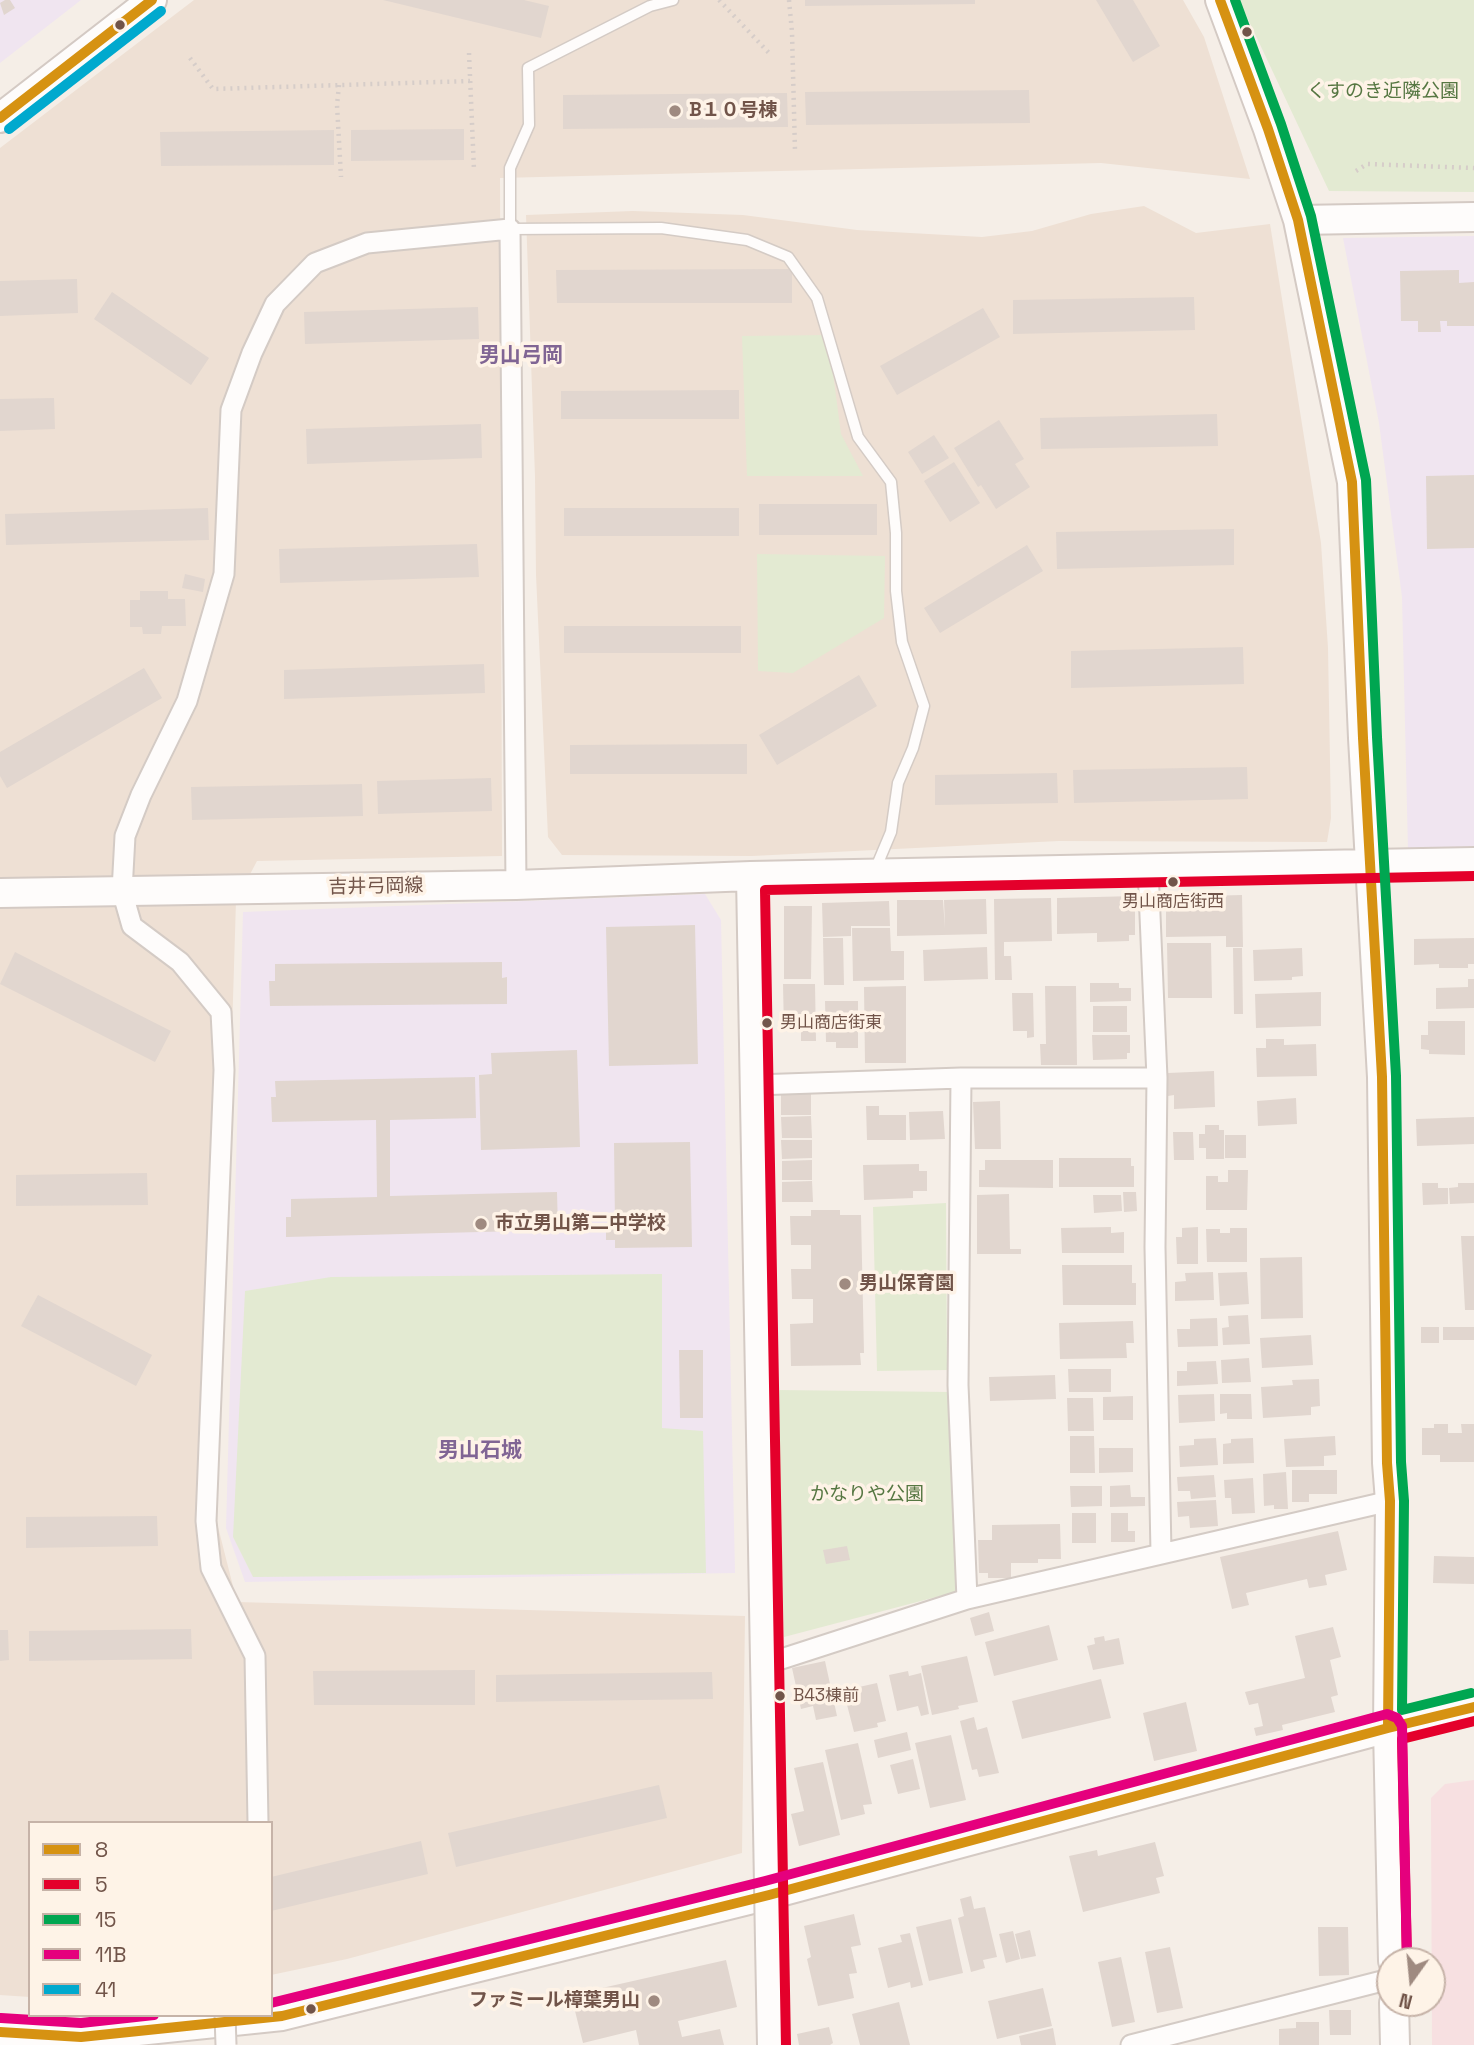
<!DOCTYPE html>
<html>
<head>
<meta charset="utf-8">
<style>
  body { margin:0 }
  #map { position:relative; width:1474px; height:2045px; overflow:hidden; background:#f5eee7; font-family:"Space Grotesk",sans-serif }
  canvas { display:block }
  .legend { position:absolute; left:28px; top:1821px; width:245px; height:196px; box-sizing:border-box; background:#fef3e7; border:2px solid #c6b3a8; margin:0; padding:9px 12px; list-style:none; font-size:21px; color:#715449 }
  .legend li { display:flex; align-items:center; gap:14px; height:35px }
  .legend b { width:35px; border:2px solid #c6b3a8 }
  .north { position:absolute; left:1376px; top:1947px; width:70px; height:70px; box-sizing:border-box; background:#fef3e7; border:2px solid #c6b3a8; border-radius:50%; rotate:195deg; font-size:19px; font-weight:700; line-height:28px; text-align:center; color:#715449 }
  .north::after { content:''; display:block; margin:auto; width:24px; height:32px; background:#9f8a80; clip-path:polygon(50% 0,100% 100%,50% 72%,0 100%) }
</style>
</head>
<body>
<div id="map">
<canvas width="1474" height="2045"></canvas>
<ul class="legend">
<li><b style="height:9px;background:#d69212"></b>8</li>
<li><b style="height:9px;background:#e4002b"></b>5</li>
<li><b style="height:9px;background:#00a651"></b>15</li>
<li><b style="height:9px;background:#e5007d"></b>11B</li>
<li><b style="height:9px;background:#00a9ce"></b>41</li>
</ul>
<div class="north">N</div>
</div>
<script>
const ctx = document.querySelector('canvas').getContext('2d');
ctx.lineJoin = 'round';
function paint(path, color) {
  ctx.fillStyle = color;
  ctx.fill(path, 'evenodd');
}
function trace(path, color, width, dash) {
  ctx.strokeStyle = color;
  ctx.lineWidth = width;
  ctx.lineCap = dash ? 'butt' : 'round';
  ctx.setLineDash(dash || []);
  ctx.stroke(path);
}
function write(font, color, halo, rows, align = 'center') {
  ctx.font = font + ' "Space Grotesk","Noto Sans JP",sans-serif';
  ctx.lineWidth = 7;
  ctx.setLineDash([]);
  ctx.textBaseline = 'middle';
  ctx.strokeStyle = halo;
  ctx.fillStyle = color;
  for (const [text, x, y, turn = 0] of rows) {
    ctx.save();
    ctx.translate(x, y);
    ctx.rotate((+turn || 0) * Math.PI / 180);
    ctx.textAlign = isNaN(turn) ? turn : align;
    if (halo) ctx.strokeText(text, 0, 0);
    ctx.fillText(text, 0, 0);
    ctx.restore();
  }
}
paint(new Path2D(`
  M194,0H1183L1204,37L1250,179L1101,163L500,178L502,856L257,861L236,901L217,1523L237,1602L745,1616L742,1853L347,1959L271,1975V1823H30V1997L0,1995V148Z
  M1144,206L1196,233L1270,224L1321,543L1328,648L1331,818L1327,842L1059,841L752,856L562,855L548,837L536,575L535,477L526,215L633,211L743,215L857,230L982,237L1032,231L1091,214Z`), '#eee0d4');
paint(new Path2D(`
  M0,0H81L0,63Z
  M1474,236V849L1408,850L1402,597L1379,423L1343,238Z
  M705,894L721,920L735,1573L245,1582L226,1528L243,912Z`), '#f0e5f0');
paint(new Path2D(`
  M1474,1780V2045H1432L1431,1798L1445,1784Z`), '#f7e0e1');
paint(new Path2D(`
  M1239,0H1474V192L1329,191Z
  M828,335L841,434L863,476H747L742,336Z
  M757,554L885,556L884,618L793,673L758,671Z
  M946,1203L947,1370L877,1371L873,1207Z
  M662,1274V1428L703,1431L706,1573L253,1577L233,1537L245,1291L331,1277Z
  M777,1390L950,1392L959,1591L784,1637Z`), '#e3ead2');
paint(new Path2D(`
  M5,0H10L15,8L4,15L0,3Z
  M383,0H524L549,6L541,38Z
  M805,0H975V4L805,6Z
  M1096,0H1133L1160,46L1133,62Z
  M1029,90L1030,123L806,125L805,92Z
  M787,93L788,127L563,129V95Z
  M464,129V160L351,161V130Z
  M334,130V165L161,166L160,132Z
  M792,269V303H557L556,270Z
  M1459,270V283L1474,282V326H1447V321H1440L1441,332H1418V321H1401L1400,271Z
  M77,279L78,313L0,316V281Z
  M112,292L209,358L191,385L94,319Z
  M1194,297L1195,330L1013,334V300Z
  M478,307L479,339L305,344L304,312Z
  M983,308L1000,337L897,395L880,366Z
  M739,390V419H561V391Z
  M54,398L55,429L0,431V399Z
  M1217,414L1218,446L1041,449L1040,418Z
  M999,420L1024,459L1015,464L1030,487L996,509L981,485L978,487L954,448Z
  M481,424L482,458L307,464L306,429Z
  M934,435L949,458L922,474L908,452Z
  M954,462L980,503L950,522L924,481Z
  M1474,475V548L1427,549L1426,476Z
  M759,504H877V535H759Z
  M208,508L209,540L6,545L5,514Z
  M564,508H739V536H564Z
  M1234,529V565L1057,569L1056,532Z
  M477,544L479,577L280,583L279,549Z
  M1027,545L1043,571L940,633L924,608Z
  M185,574L205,579L203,592L182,588Z
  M140,591H168V599H185L186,626H162L161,634H143L142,627H130V600H140Z
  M564,626H741V653H564Z
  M1243,647L1244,684L1071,688V651Z
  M484,664L485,693L284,699V670Z
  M144,668L162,698L7,788L0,776V752Z
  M859,675L877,706L777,765L759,735Z
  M747,744V774H570V745Z
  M1247,767L1248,799L1074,803L1073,770Z
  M1057,773L1058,803L935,805V775Z
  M491,778L492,811L378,814L377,781Z
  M362,784L363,816L192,820L191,787Z
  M1242,895L1243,947H1226V936L1166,937V897Z
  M1135,896V935H1129V941L1097,942V933L1057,934V898Z
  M1051,898L1052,941L1004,942V956H1011L1012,980H995L994,899Z
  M986,899L987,934L897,936V900H943L945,929L944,900Z
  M889,901L890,926H851V936L823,937L822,903Z
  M784,906H812L811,979H784Z
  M695,925L698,1064L609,1066L606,927Z
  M852,928H890L891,951H904V980L853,981Z
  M823,938H843L844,985H824Z
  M1474,938V964H1468V968H1439V964L1414,965V939Z
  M1167,943H1211L1212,998H1168Z
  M987,947L988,979L924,981L923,950Z
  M1233,948H1242L1243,1014H1234Z
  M1302,948L1303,976L1292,977V980L1254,981L1253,950Z
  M15,952L171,1031L155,1062L0,984Z
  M502,962V978L507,977V1004L270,1006L269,981H275V964Z
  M1468,979H1474V1008L1436,1009V988L1468,987Z
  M1090,983H1119V988H1131V1001L1090,1002Z
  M783,984H815L816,1041H801V1031H784Z
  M906,986V1063H865L864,987Z
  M1045,986H1076L1077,1065H1041L1040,1044H1046Z
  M1321,992V1026L1256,1028L1255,994Z
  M1012,993H1033L1034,1037L1027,1038V1031H1013Z
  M825,1001H858V1048H836V1042H826Z
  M1093,1006H1127V1032H1093Z
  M1428,1021H1465V1055L1429,1054V1050L1421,1049V1035H1428Z
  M1092,1035H1130V1053H1127V1059L1093,1060Z
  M1266,1039H1284V1045L1316,1044L1317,1076L1257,1077L1256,1048H1266Z
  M577,1050L580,1147L481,1150L479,1075L492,1074L491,1053Z
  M1214,1071L1215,1107L1174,1109V1095L1168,1096V1073Z
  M475,1077L476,1118L390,1120V1196L557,1192L558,1230L286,1237V1217H291V1199L377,1197L376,1120L272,1122L271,1097H276L275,1081Z
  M781,1092H811V1115H781Z
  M1296,1098L1297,1124L1258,1126L1257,1101Z
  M1000,1101L1001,1149H975L973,1102Z
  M866,1106H879V1115H906V1140H867Z
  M943,1111L945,1139L910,1140L909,1112Z
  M811,1116L812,1138H782L781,1117Z
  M1474,1117V1144L1417,1146L1416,1119Z
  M1205,1125H1219V1130H1224V1159H1206V1148H1199V1134H1205Z
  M1173,1132H1193L1194,1160H1174Z
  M1225,1135H1246V1158H1225Z
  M781,1140H812V1158L782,1159Z
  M690,1142L692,1247L615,1248V1240H606V1224H615L614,1143Z
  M1059,1158H1131V1166H1134V1187H1059Z
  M812,1160V1180H782V1161Z
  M985,1160H1053V1188L979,1187V1170H985Z
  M919,1164V1171H927V1191H913V1198L864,1200L863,1165Z
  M1228,1170H1248L1247,1210H1206V1176H1218V1182H1228Z
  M147,1173L148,1205L16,1206V1175Z
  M812,1181L813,1202H782V1182Z
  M1422,1183H1438V1188H1448V1204L1423,1205Z
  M1458,1183H1474V1203L1450,1204L1449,1188L1458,1187Z
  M1123,1192H1136L1137,1211L1124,1212Z
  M1009,1194L1010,1249H1021V1254H977V1195Z
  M1093,1195H1121L1122,1211L1094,1213Z
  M811,1210H840V1215H861L864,1353H860L861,1365L791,1366L790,1324L813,1323V1299H792L791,1269H811V1245H791L790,1216H811Z
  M1111,1227V1233L1124,1232V1253H1062L1061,1228Z
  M1198,1227V1264H1177L1176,1237H1182V1228Z
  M1230,1228H1247V1262H1207L1206,1229H1220V1233H1230Z
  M1461,1236H1474V1310H1465Z
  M1302,1257L1303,1318L1261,1319L1260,1258Z
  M1062,1265H1132V1283H1136V1305H1063Z
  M1213,1272L1214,1300L1175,1301V1282L1186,1281L1185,1273Z
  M1247,1272L1249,1304L1220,1306L1218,1273Z
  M38,1295L152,1355L136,1386L21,1326Z
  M1248,1315L1250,1344L1223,1345L1222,1328L1229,1327L1228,1316Z
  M1217,1318L1218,1346L1178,1347L1177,1329H1190V1319Z
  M1133,1321L1134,1343H1126L1127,1358L1060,1359L1059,1323Z
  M1421,1327H1439V1343H1421Z
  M1443,1327H1474V1340H1443Z
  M1311,1335L1313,1365L1262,1368L1260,1338Z
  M679,1350H703V1418H680Z
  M1249,1358L1251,1382L1222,1383L1221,1360Z
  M1216,1361L1218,1384L1177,1386V1371H1187V1362Z
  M1068,1369H1111V1392H1069Z
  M1055,1375L1056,1399L990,1401L989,1377Z
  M1319,1379L1320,1406L1311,1407V1415L1263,1418L1261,1387L1293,1385L1292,1380Z
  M1214,1394L1215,1421L1179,1423L1178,1395Z
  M1220,1394H1251L1252,1419H1227V1413L1220,1414Z
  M1133,1396V1420H1103V1397Z
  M1067,1398H1093L1094,1431H1068Z
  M1434,1424H1448V1433H1462L1461,1424H1474V1462H1440V1455H1422V1428H1434Z
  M1070,1436H1094L1095,1473H1070Z
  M1335,1436L1336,1455L1324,1456V1466L1286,1467L1284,1439Z
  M1216,1438L1218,1465L1180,1467L1179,1446L1194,1445V1439Z
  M1253,1438L1254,1463L1223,1464V1444L1231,1443V1439Z
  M1099,1448H1133V1472L1099,1473Z
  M1292,1470H1337V1494H1309V1502H1292Z
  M1286,1472L1288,1509H1274V1505L1264,1506L1263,1474Z
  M1214,1475L1216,1497L1191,1499L1190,1491H1178L1177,1477Z
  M1253,1478L1255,1513L1232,1514L1231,1498H1225L1224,1480Z
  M1130,1485L1131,1497H1145V1506L1110,1507V1486Z
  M1070,1486H1102V1506L1071,1507Z
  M1216,1500L1218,1526L1190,1528L1189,1516L1178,1517L1177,1502Z
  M1072,1513H1096V1543H1072Z
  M1111,1513H1128V1531H1135V1542H1111Z
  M157,1516L158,1546L26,1548V1517Z
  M1060,1524L1061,1559H1038V1563H1011V1578H988V1573H979L978,1540H992V1525Z
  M1338,1531L1347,1570L1325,1575L1327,1585L1309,1588L1307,1579L1246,1593L1249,1605L1232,1609L1220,1557Z
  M847,1546L850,1560L826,1564L823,1550Z
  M1434,1556L1474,1557V1584L1433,1583Z
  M989,1612L994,1631L975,1636L970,1618Z
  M1049,1625L1058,1660L994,1676L985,1642Z
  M1333,1627L1341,1657L1330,1660L1338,1695L1331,1697L1335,1712L1282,1725L1283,1730L1256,1736L1254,1728L1263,1726L1258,1703L1249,1705L1245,1692L1305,1678L1295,1636Z
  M191,1629L192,1659L29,1661V1631Z
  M0,1630H8L9,1660L0,1661Z
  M1104,1636L1105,1641L1119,1638L1124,1664L1093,1670L1087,1646L1095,1644L1094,1638Z
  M967,1656L978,1702L958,1706L959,1709L932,1715L921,1666Z
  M825,1661L837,1716L816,1720L813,1706L801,1709L792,1668Z
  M475,1670V1705H314L313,1671Z
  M908,1671L909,1676L921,1673L929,1714L921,1716L918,1706L897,1711L889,1675Z
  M712,1672L713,1699L496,1702V1675Z
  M1101,1679L1111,1718L1022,1739L1012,1701Z
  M877,1683L886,1721L877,1723L878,1727L854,1732L845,1697L852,1696L850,1689Z
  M1186,1702L1197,1751L1154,1761L1143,1713Z
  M974,1717L977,1730L987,1727L999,1773L979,1777L977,1769L972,1770L960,1721Z
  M907,1732L911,1750L878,1758L874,1740Z
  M951,1735L966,1800L930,1808L915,1743Z
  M858,1743L872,1804L863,1805L865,1814L841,1820L825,1750Z
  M913,1759L920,1789L898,1794L890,1765Z
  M823,1762L840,1835L799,1846L791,1814L804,1811L794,1768Z
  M659,1785L667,1818L456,1867L448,1833Z
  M421,1841L428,1874L271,1911V1877Z
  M1155,1842L1164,1876L1156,1878L1160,1893L1083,1912L1069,1856L1097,1850L1098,1856Z
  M971,1896L974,1909L985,1907L997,1957L983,1960L985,1968L971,1972L958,1918L964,1916L960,1899Z
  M854,1914L861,1945L851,1947L857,1973L849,1974L854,1998L818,2006L807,1959L811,1957L804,1926Z
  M951,1919L963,1973L929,1981L916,1927Z
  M1318,1927H1348L1349,1975L1319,1976Z
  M1030,1930L1036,1956L1021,1959L1015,1934Z
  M1013,1931L1020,1959L1006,1963L999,1934Z
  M910,1933L923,1985L911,1988L910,1982L888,1988L878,1948L902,1942L900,1935Z
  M1170,1947L1183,2008L1157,2013L1145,1952Z
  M1121,1957L1135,2022L1112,2027L1098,1962Z
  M726,1960L737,2007L678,2021L682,2037L720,2029L724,2045H639L636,2030L583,2043L571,1995Z
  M1043,1988L1052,2026L997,2039L988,2001Z
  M899,2002L910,2045H860L852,2014Z
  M1329,2010H1351V2035H1330Z
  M1296,2022H1319V2045H1279V2029L1296,2028Z
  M829,2027L833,2043L830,2045H799L797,2034Z
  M1053,2028L1056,2045H1021L1019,2036Z`), '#e1d6cf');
const lane = new Path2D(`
  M673,0L650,6L528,68L529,125L510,168V229L661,228L747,240L788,257L817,298L858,437L891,482L896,533V591L902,642L924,706L913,748L898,783L891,832L875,870`);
const street = new Path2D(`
  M1148,869L1157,1078L1155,1247L1161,1553
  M961,1078L958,1385L967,1599
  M755,1085L961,1078H1157
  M766,1664L967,1599L1390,1501
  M258,1823L255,1656L211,1568L206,1521L224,1070L221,1012L180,962L132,926L122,891L125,836L141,795L187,701L224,574L231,410L252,353L275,304L315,263L367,243L510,229L516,885
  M1131,2045L1390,1979`);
const secondary = new Path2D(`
  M1220,0L1268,129L1298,220L1352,482L1363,738L1382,1077L1387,1463L1390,1501L1388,1728L1393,1961
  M0,118L152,0
  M1298,220L1474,217
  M751,876L768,1828
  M0,893L516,885L751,876L1474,862
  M770,1942L772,2045
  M1394,2003L1395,2045
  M0,2032L81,2037L282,2016L769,1895L1388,1728L1474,1707`);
trace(lane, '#d4cbc5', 13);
trace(street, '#d4cbc5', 23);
trace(secondary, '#d4cac4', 32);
trace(new Path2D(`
  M719,0L769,53
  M789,0L792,32L795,151
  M469,53L474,170
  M190,58L213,89L470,81
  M339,85L337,105L341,177
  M1356,171L1367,164L1474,168`), '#d6cdc9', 4.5, [2, 5]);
trace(lane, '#fefcfb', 10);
trace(street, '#fefcfb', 19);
trace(secondary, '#fefcfb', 28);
const streetBridge = new Path2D(`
  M225,2015L226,2045`);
const secondaryBridge = new Path2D(`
  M768,1828L770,1942`);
trace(streetBridge, '#d4cbc5', 23, []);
trace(secondaryBridge, '#d4cac4', 32, []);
trace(streetBridge, '#fefcfb', 19);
trace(secondaryBridge, '#fefcfb', 28);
trace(new Path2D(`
  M1220,0L1268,129L1298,220L1352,482L1363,738L1382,1077L1387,1463L1390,1501L1388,1728
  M0,118L152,0
  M0,2032L81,2037L282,2016L769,1895L1388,1728L1474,1707`), '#d69212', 10);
trace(new Path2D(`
  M1407,1961L1402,1739L1474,1721
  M786,2045L765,890L1474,876`), '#e4002b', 10);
trace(new Path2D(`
  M1235,0L1281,124L1311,216L1366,480L1377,737L1396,1076L1401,1462L1404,1501L1402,1710L1471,1693`), '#00a651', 10);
trace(new Path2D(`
  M271,2003L765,1881L1387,1714L1397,1718L1402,1726L1407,1961
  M1,2018L81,2023L154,2015`), '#e5007d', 10);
trace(new Path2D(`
  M9,129L161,11`), '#00a9ce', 10);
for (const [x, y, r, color] of [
  [120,25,6,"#715449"],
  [1247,32,6,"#715449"],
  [675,111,7,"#9f8a80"],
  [1173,882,6,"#715449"],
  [767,1023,6,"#715449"],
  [481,1224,7,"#9f8a80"],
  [845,1284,7,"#9f8a80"],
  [780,1696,6,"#715449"],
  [654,2001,7,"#9f8a80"],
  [311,2009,6,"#715449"]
]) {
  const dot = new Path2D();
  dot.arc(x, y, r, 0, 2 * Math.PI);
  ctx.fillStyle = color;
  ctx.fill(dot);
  trace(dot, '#fef3e7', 2.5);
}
write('17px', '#715449', '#fef3e7', [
  ["男山商店街西",1173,902,"center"],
  ["男山商店街東",780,1023],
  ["B43棟前",793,1696]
], 'left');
write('19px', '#567742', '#fef3e7', [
  ["くすのき近隣公園",1383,92],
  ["かなりや公園",867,1495]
]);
write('bold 19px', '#715449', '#fef3e7', [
  ["B１０号棟",689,111],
  ["市立男山第二中学校",495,1224],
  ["男山保育園",859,1284],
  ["ファミール樟葉男山",640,2001,"right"]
], 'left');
write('19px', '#715449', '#fef3e7', [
  ["吉井弓岡線",376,887,-1]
]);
write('bold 21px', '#806594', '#fef3e7', [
  ["男山弓岡",521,356],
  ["男山石城",480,1451]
]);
</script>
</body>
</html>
